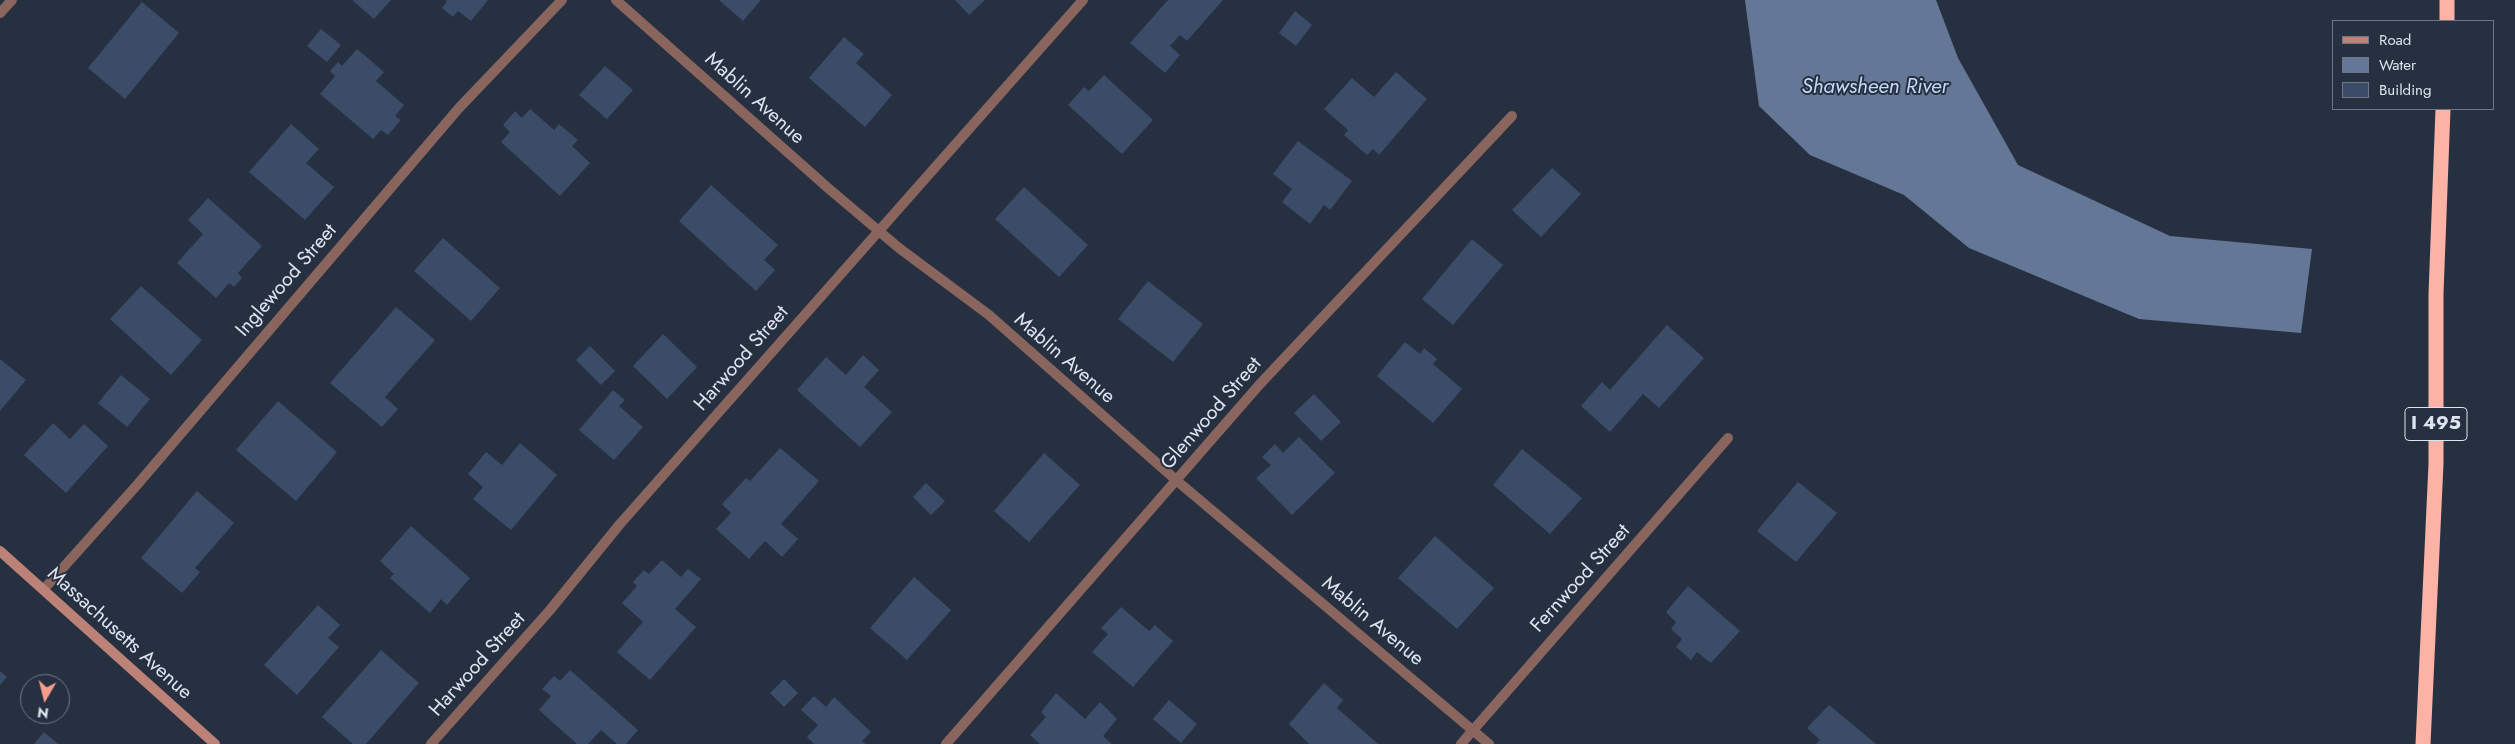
<!DOCTYPE html>
<html>
<head>
<meta charset="utf-8">
<style>
  body { margin:0 }
  #map { position:relative; width:2515px; height:744px; overflow:hidden; background:#263040; font-family:Jost,sans-serif }
  canvas { display:block }
  .legend { position:absolute; left:2332px; top:20px; width:162px; height:90px; box-sizing:border-box; background:#263040; border:1px solid #707886; margin:0; padding:6px 9px; list-style:none; font-size:15px; color:#dee4ef }
  .legend li { display:flex; align-items:center; gap:10px; height:25px }
  .legend b { width:25px; border:1px solid #707886 }
  .north { position:absolute; left:20px; top:674px; width:50px; height:50px; box-sizing:border-box; background:#263040; border:1px solid #707886; border-radius:50%; rotate:188deg; font-size:14px; font-weight:700; line-height:20px; text-align:center; color:#dee4ef }
  .north::after { content:''; display:block; margin:auto; width:18px; height:22px; background:#f59d8d; clip-path:polygon(50% 0,100% 100%,50% 72%,0 100%) }
</style>
</head>
<body>
<div id="map">
<canvas width="2515" height="744"></canvas>
<ul class="legend">
<li><b style="height:6px;background:#bd8277"></b>Road</li>
<li><b style="height:14px;background:#657796"></b>Water</li>
<li><b style="height:14px;background:#3b4c68"></b>Building</li>
</ul>
<div class="north">N</div>
</div>
<script>
const ctx = document.querySelector('canvas').getContext('2d');
ctx.lineJoin = 'round';
function paint(path, color) {
  ctx.fillStyle = color;
  ctx.fill(path, 'evenodd');
}
function trace(path, color, width, dash) {
  ctx.strokeStyle = color;
  ctx.lineWidth = width;
  ctx.lineCap = dash ? 'butt' : 'round';
  ctx.setLineDash(dash || []);
  ctx.stroke(path);
}
function write(font, color, halo, rows, align = 'center') {
  ctx.font = font + ' Jost,sans-serif';
  ctx.lineWidth = 4;
  ctx.setLineDash([]);
  ctx.textBaseline = 'middle';
  ctx.strokeStyle = halo;
  ctx.fillStyle = color;
  for (const [text, x, y, turn = 0] of rows) {
    ctx.save();
    ctx.translate(x, y);
    ctx.rotate((+turn || 0) * Math.PI / 180);
    ctx.textAlign = isNaN(turn) ? turn : align;
    if (halo) ctx.strokeText(text, 0, 0);
    ctx.fillText(text, 0, 0);
    ctx.restore();
  }
}
paint(new Path2D(`
  M1745,0H1936L1958,58L2018,165L2170,236L2312,249L2301,333L2139,319L1969,248L1904,195L1810,155L1759,106Z`), '#657796');
paint(new Path2D(`
  M352,0H391L374,19Z
  M445,0H488L471,21L458,11L453,17L442,8L447,1Z
  M719,0H761L743,21Z
  M955,0H985L969,15Z
  M1168,0H1223L1187,41L1180,35L1170,46L1180,55L1165,73L1130,43Z
  M142,2L179,33L125,99L88,68Z
  M1295,11L1312,25L1296,46L1279,33Z
  M321,29L341,45L327,62L307,46Z
  M844,37L864,54L856,63L892,95L865,127L809,78Z
  M357,49L384,72L376,81L404,105L395,116L401,120L388,135L381,130L373,139L320,94L335,76L330,71L338,62L342,66Z
  M605,66L633,90L607,119L579,95Z
  M1396,72L1427,99L1379,155L1373,149L1367,155L1344,135L1348,130L1324,109L1352,78L1374,97Z
  M1104,75L1153,120L1122,154L1068,105L1084,87L1089,91Z
  M530,109L554,130L559,124L578,140L572,146L590,163L560,196L501,142L510,132L503,125L515,111L522,118Z
  M291,124L319,149L306,163L334,187L305,220L249,172Z
  M1298,141L1352,181L1330,210L1324,205L1310,224L1282,202L1292,189L1273,174Z
  M1552,168L1581,194L1541,237L1512,210Z
  M711,185L778,245L764,260L775,270L756,291L679,221Z
  M1024,187L1088,245L1059,277L995,219Z
  M208,198L262,246L238,273L242,278L234,287L229,283L216,298L177,263L203,234L188,220Z
  M443,238L500,288L471,321L414,271Z
  M1472,239L1503,265L1453,325L1422,299Z
  M1148,281L1203,324L1173,362L1118,319Z
  M141,286L202,340L171,375L110,319Z
  M396,307L435,340L385,397L398,409L382,427L330,383Z
  M1667,325L1704,358L1659,408L1643,394L1610,432L1581,406L1602,382L1610,390Z
  M663,334L697,367L667,399L633,366Z
  M1405,342L1420,354L1424,348L1437,359L1433,364L1462,389L1433,423L1377,376Z
  M590,346L615,371L601,385L576,360Z
  M863,355L879,370L864,387L892,412L860,447L797,390L826,357L846,375Z
  M0,359L26,380L0,411Z
  M121,375L150,399L127,427L98,403Z
  M613,390L625,400L619,406L643,427L614,460L579,430Z
  M1314,394L1341,422L1321,441L1294,413Z
  M278,401L337,452L296,501L236,450Z
  M53,423L70,439L84,424L108,446L66,493L24,455Z
  M1299,437L1335,473L1292,515L1256,478L1271,465L1262,457L1275,444L1283,453Z
  M520,443L557,475L511,530L473,499L483,487L468,474L486,452L502,465Z
  M780,448L819,481L781,524L798,539L782,557L765,541L749,559L716,529L731,513L722,504L746,478L750,481Z
  M1522,449L1582,498L1550,534L1493,485Z
  M1044,453L1080,485L1029,542L994,511Z
  M1798,482L1837,513L1796,562L1757,531Z
  M926,483L945,501L931,515L913,497Z
  M197,491L234,523L195,568L200,572L182,593L141,558Z
  M411,526L470,578L447,605L441,599L430,613L390,578L394,574L380,561Z
  M1435,536L1494,588L1457,629L1398,578Z
  M662,560L681,577L688,569L701,579L675,609L696,627L650,680L617,652L643,622L622,603L637,586L633,582L644,570L649,574Z
  M914,577L951,610L907,660L870,628Z
  M1688,586L1740,631L1711,663L1697,652L1691,660L1676,647L1682,639L1671,629L1676,622L1666,612Z
  M318,605L340,625L328,638L339,647L297,695L264,665Z
  M1121,607L1149,631L1155,625L1173,641L1133,687L1092,652L1108,634L1101,628Z
  M381,650L419,683L366,744H353L322,717Z
  M570,670L638,730L626,744H617L601,730L588,744H577L539,710L551,696L542,689L554,676L560,681Z
  M0,671L7,677L0,685Z
  M784,679L798,693L784,707L770,693Z
  M1324,683L1343,700L1337,708L1378,744H1309L1289,724Z
  M1056,693L1085,719L1100,702L1117,719L1103,736L1112,744H1040L1030,735L1046,717L1041,712Z
  M814,696L826,707L834,697L871,732L862,741L866,744H814L807,737L818,725L801,710Z
  M1169,700L1197,724L1181,743L1153,719Z
  M1829,705L1876,744H1816L1820,740L1807,728Z
  M44,732L58,744H34Z`), '#3b4c68');
trace(new Path2D(`
  M616,0L828,188L899,248L989,315L1176,480L1489,744
  M0,13L12,0
  M44,589L137,485L459,108L562,0
  M431,744L550,610L620,524L1083,0
  M946,744L1260,384L1512,116
  M1461,744L1728,438`), '#8a655e', 10);
trace(new Path2D(`
  M0,551L215,744`), '#bd8277', 10);
trace(new Path2D(`
  M2447,21V0
  M2423,744L2436,464V294L2443,109`), '#fcb2a4', 15);
for (const [x, y, w] of [
  [2436,424,62]
]) {
  const box = new Path2D();
  box.roundRect(x - w / 2, y - 16.5, w, 33, 4);
  ctx.fillStyle = '#263040';
  ctx.fill(box);
  trace(box, '#dee4ef', 1);
}
write('bold 19px', '#dee4ef', null, [
  ["I 495",2436,424]
]);
write('20px', '#dee4ef', '#263040', [
  ["Mablin Avenue",754,99,42],
  ["Inglewood Street",287,281,-49],
  ["Harwood Street",742,359,-49],
  ["Mablin Avenue",1064,359,41],
  ["Glenwood Street",1212,414,-49],
  ["Fernwood Street",1581,579,-48],
  ["Mablin Avenue",1372,622,40],
  ["Massachusetts Avenue",119,634,42],
  ["Harwood Street",478,665,-48]
]);
write('italic 21px', '#c4d8f8', '#263040', [
  ["Shawsheen River",1875,88]
]);
</script>
</body>
</html>
